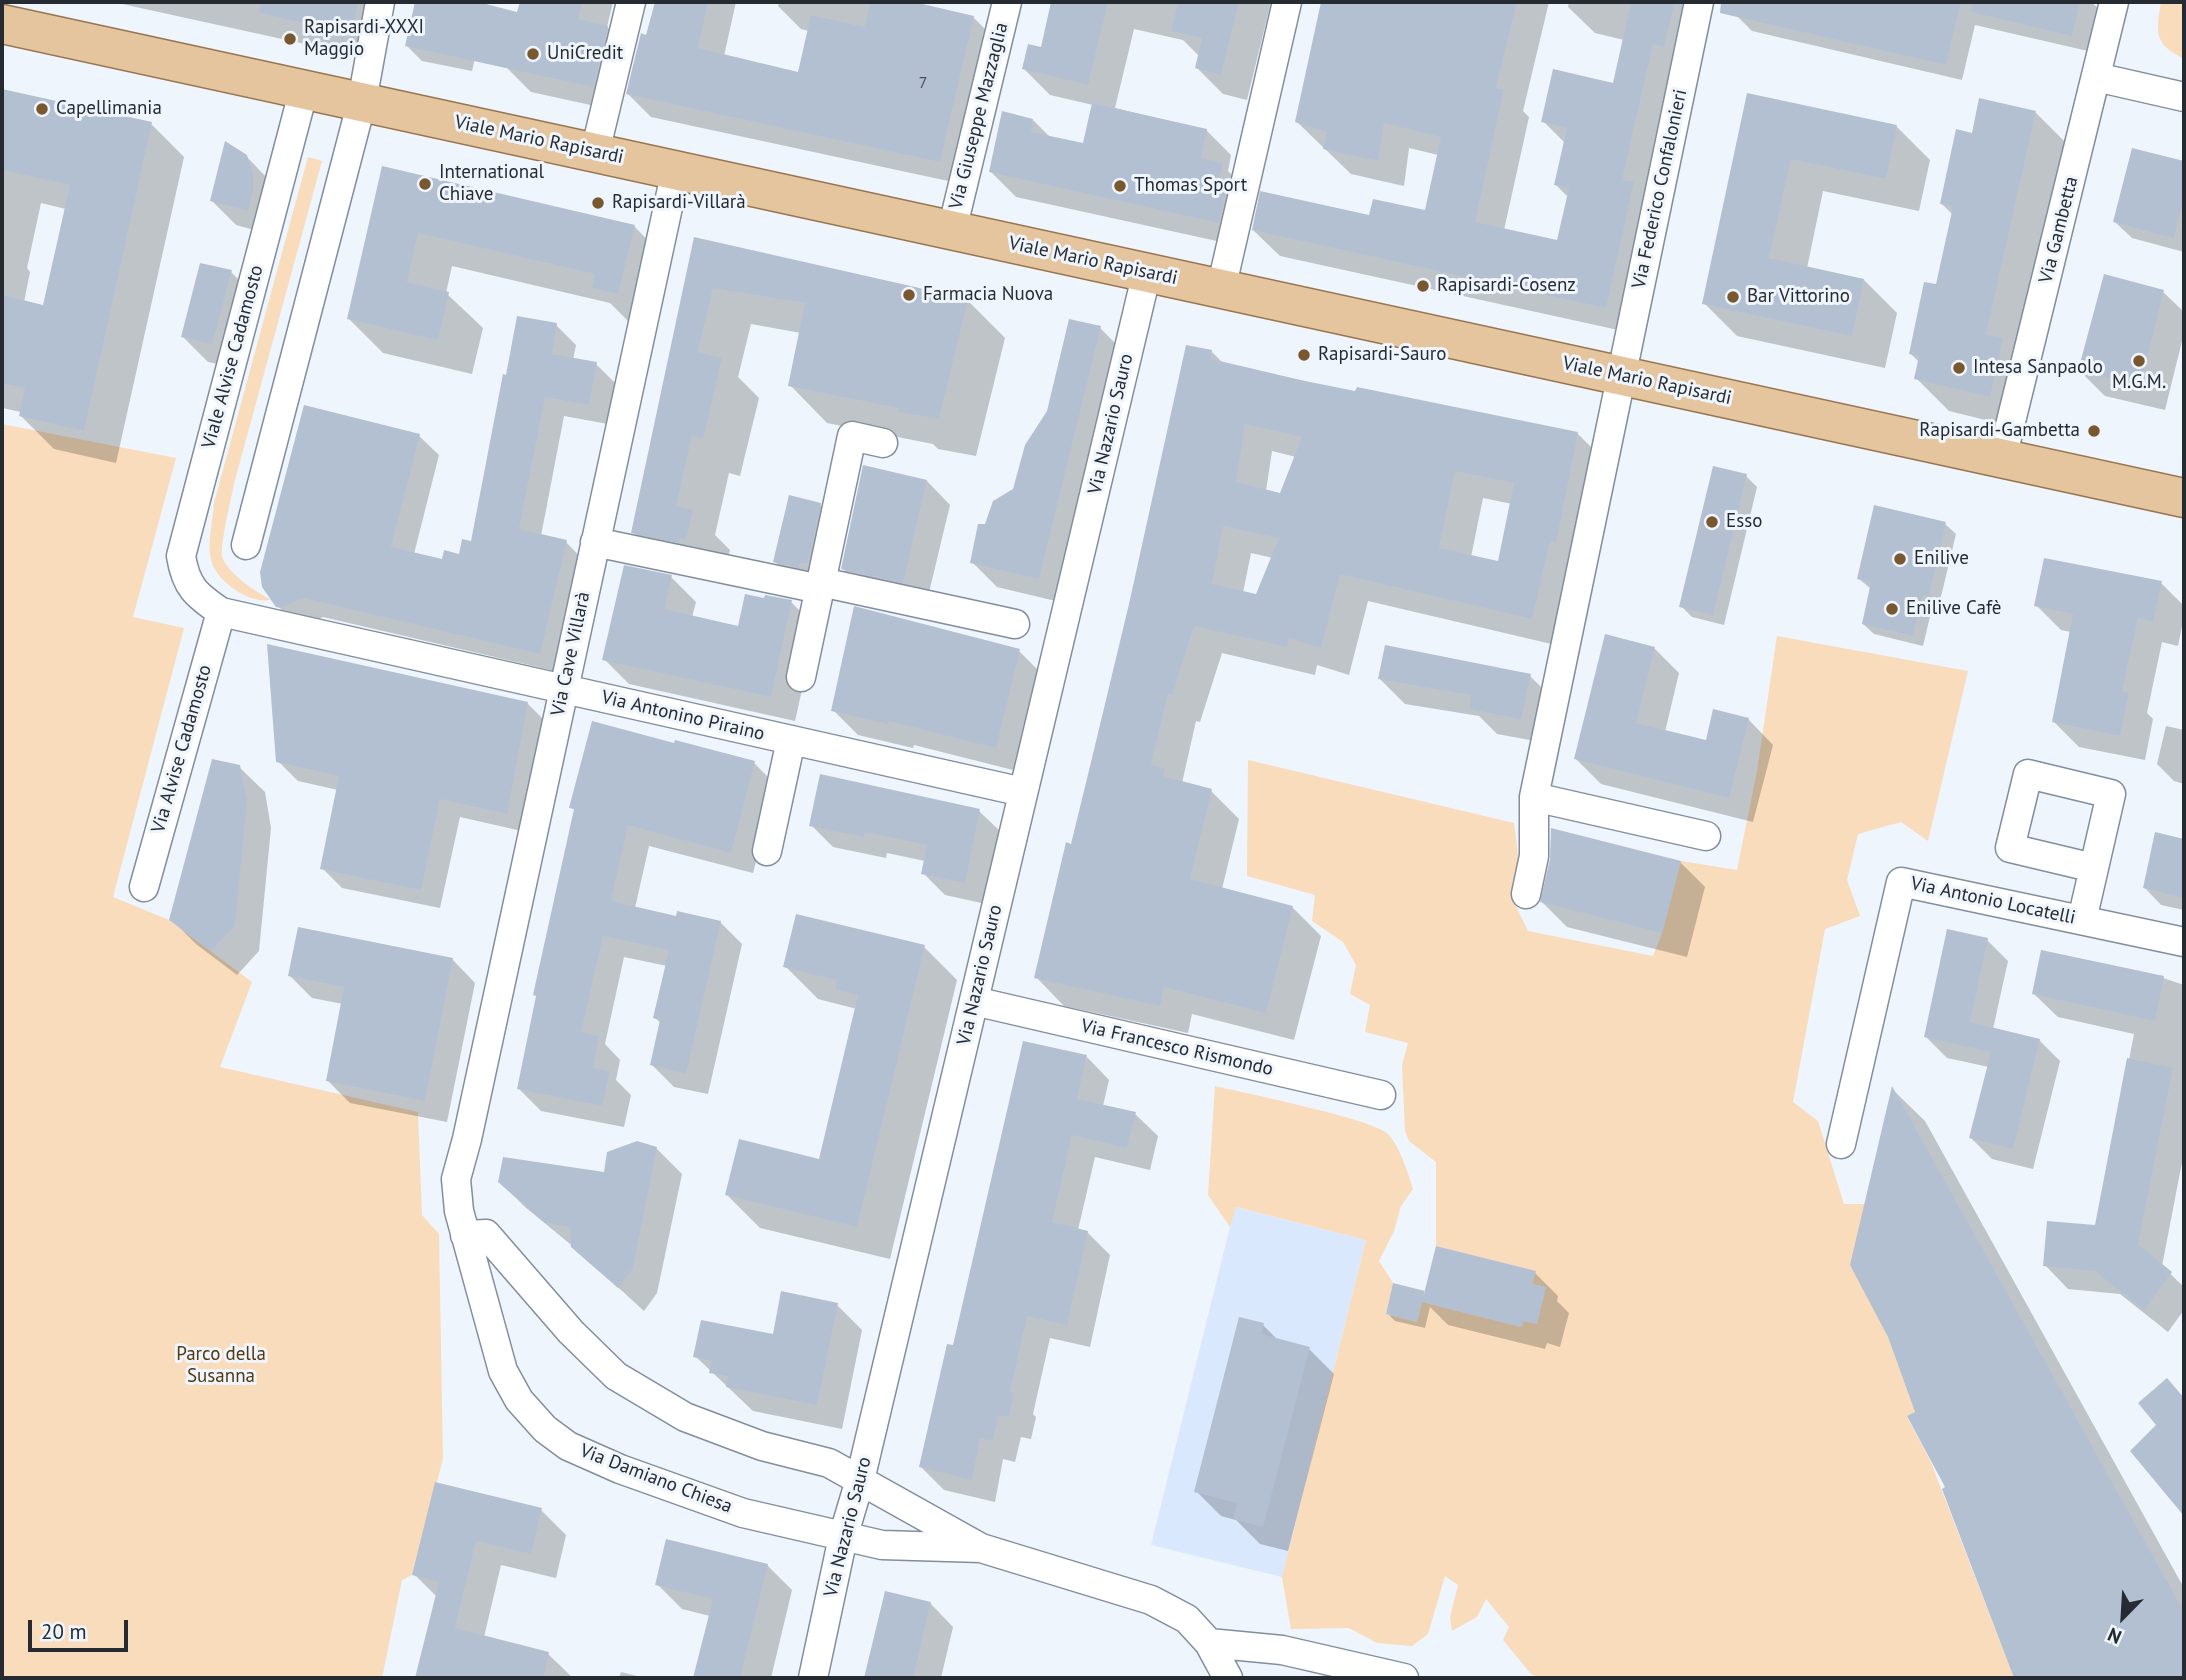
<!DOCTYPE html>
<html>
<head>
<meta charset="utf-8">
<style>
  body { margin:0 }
  #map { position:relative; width:2186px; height:1680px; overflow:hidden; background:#eff5fc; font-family:"PT Sans",sans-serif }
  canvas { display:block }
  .frame { position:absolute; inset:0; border:4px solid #262b31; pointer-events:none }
  .north { position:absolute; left:2088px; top:1582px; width:70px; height:70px; -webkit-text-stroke:5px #eff5fc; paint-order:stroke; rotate:204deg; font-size:19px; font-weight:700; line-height:28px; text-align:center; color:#262b31 }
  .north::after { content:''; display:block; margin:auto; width:24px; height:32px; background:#262b31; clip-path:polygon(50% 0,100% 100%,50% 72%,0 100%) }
  .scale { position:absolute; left:28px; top:1620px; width:100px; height:32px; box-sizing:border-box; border:4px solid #262b31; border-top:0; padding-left:9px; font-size:21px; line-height:24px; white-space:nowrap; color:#262b31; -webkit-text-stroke:5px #eff5fc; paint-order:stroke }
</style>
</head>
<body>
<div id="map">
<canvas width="2186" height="1680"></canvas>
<div class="frame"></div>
<div class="north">N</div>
<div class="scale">20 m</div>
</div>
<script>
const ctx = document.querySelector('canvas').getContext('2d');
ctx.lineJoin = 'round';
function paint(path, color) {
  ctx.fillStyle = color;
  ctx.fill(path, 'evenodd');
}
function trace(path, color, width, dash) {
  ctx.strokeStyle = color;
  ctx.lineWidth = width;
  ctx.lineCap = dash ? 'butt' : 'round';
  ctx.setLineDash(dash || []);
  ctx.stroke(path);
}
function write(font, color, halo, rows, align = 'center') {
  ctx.font = font + ' "PT Sans",sans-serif';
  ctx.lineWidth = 6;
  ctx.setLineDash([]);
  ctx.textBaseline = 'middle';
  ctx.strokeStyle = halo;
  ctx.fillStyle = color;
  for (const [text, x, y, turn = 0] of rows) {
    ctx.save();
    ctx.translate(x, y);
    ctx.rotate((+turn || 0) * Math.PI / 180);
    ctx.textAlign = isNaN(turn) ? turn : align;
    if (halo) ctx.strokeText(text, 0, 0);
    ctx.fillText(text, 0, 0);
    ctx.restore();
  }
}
paint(new Path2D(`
  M1235,1207L1366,1240L1282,1577L1151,1545Z`), '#d9e8fc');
paint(new Path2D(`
  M2161,2H2184V59C2153,43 2156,33 2161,2Z
  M308,157L322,161L235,480C232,494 220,544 222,556C226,573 258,593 271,600C257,602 246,597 234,589C199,564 211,541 214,503Z
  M2,424L176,458L133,617L184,628L113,897L169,920L252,982L220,1067L418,1112L422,1215L439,1234L443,1459L412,1575L402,1580L382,1678H2Z
  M1777,636L1968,671L1928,841L1901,822L1858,834L1847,880L1860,916L1825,929L1793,1102L1818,1121L1844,1204H1865L1888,1337L1915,1412L1907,1417L1930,1460L2014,1678H1540L1531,1674L1503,1640L1509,1627L1486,1599L1477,1617L1452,1631L1450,1617L1458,1585L1445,1576L1428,1634L1412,1646L1377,1643L1349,1628L1291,1629L1282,1577L1366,1240L1236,1207L1230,1227L1208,1195L1215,1086C1243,1093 1376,1119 1389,1135C1401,1150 1407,1170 1413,1189L1401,1206L1394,1231L1379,1261L1393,1283L1386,1314L1417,1322L1422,1302L1521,1327L1523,1321L1537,1324L1545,1287L1532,1284L1535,1271L1436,1246V1162L1409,1141L1405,1131L1402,1065L1408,1043L1365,1032L1370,1005L1350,994L1356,965L1343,942L1312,921L1315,895L1247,876L1248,760L1514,823L1519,862L1513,900L1528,931L1653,956L1662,933L1681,861L1737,870L1757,771Z`), '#f8dcbb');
paint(new Path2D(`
  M113,2H389L378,60Z
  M417,2H488L472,71L422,61L407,46Z
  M522,2H613L607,27L632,52L618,111L531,92L506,67Z
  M656,2H736L724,56L799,74L809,31L801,29L778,6L779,3L773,2H907L973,17L996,40L962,184L651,117L628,94L647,37Z
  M1049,2H1271L1247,100L1223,94L1196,67L1199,56L1183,40L1134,29L1115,108L1206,130L1231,155L1228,171L1247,190L1244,247L1016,197L991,172L1033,120L1050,137L1084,145L1093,105L1050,95L1024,69L1043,49L1053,5Z
  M1323,2H1549L1523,111L1529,117L1504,230L1559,242L1569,198L1556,185L1565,143L1543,121L1614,86L1624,40L1595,33L1568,7L1569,2H1705L1632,333L1280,256L1253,230L1426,212L1438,155L1409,148L1404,186L1351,174L1297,122Z
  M1739,2H2091L2098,8L2088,51L1975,25L1962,80L1752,31L1736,15Z
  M2,91L151,124L184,157L116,463L54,449L21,416V412L2,408ZM41,203L66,209L45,307L24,302L30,272L27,268Z
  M1748,95L1897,127L1930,160L1919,211L1823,191L1807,268L1864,280L1897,313L1885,368L1737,336L1704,303Z
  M2035,112L2068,145L2022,429L1949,411L1916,378L1920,363L1911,354L1937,286L1953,215L1942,204L1973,135Z
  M2133,150L2184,163V252L2132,238L2115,222Z
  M246,156L271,182L272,235L236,225L211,200Z
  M383,168L634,226L668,261L653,328L629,322L610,303L452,266L446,293L483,328L472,374L383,353L349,319Z
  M695,239L967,300L1005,338L976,456L938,449L933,444L827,423L790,385L801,333L751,324L738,377L759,398L740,476L729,473L715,535L730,550L724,576L671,570L633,532Z
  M231,272L256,297L237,368L208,362L183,337Z
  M2163,292L2184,312V333L2165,410L2105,396L2080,371Z
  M556,325L576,345L573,360L596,364L616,384L608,424L564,416L541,536L566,542L585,562L559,672L323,617L302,628L298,627L278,606L419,436L439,455L414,554L443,561L460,556L473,543L508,377Z
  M1100,328L1125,353L1064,603L997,587L972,562L986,526L1014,490Z
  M1212,352L1223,363L1305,383L1578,434L1606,462L1560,646L1368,601L1349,675L1317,665L1315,675L1222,653L1200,722L1196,721L1182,783L1211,791L1239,819L1222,889L1293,908L1321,936L1294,1040L1192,1014L1188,1033L1064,1006L1036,977ZM1272,451L1296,457L1281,495L1266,491ZM1483,498L1512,504L1499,563L1471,557ZM1251,553L1273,558L1257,596L1243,593Z
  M1746,476L1757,487L1724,625L1692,617L1681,606Z
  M927,481L950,505L926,605L866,592L843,569Z
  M820,505L837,521L824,580L792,578L775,562Z
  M1945,524L1956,534L1939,605L1933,604L1923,646L1874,634L1863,624L1871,589L1858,578Z
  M671,577L696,602L692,617L739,628L766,600L791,602L816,627L795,721L629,684L604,659Z
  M2161,583L2184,606V616L2178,646L2162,642L2147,713L2153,719L2145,760L2079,747L2054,722L2071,632L2061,630L2036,605Z
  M1654,648L1679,673L1665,732L1707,742L1748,719L1773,745L1753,822L1601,784L1576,759Z
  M1019,651L1044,676L1021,772L914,745L913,748L858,735L833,710Z
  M1530,676L1555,701L1546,743L1497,734L1479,716L1405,704L1380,679Z
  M528,704L547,723L526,832L460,817L440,908L342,888L322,868L338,790L298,781L278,761Z
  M2166,726L2184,730V784L2174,781L2157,764Z
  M754,763L776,785L753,873L649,846L635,908L677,918L720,922L742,944L708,1094L674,1087L652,1065L661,1023L655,1018L667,966L624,957L605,1044L620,1060L616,1080L631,1095L624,1127L541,1111L519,1089L576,811L571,807Z
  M239,767L265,792L271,828L259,951L237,975L196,944L171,919Z
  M979,811L1002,833L986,904L945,895L923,873L925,861L887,853L886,858L833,847L811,825Z
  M2156,834L2184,840V910L2161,905L2145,888Z
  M1680,862L1705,887L1687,957L1567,927L1542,902Z
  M299,929L453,960L475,983L447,1122L350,1103L327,1080L343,1004L312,998L289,975Z
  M1987,940L2008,961L1993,1029L2039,1040L2060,1061L2033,1169L1992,1159L1971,1138L1989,1067L1947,1058L1926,1037Z
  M924,947L957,980L890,1259L760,1228L727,1195L820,1161L857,1009L818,999L785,966Z
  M2163,978L2184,985V1152L2162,1266L2184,1287V1310L2168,1332L2120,1294L2068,1289L2045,1265L2097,1227L2134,1034L2058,1017L2034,994Z
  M1087,1057L1109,1080L1103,1106L1135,1114L1158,1136L1150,1170L1095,1157L1078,1230L1087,1232L1110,1255L1090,1347L1050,1338L1033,1414L1036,1417L1031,1439L1021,1437L1015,1462L1003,1459L995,1502L944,1490L921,1467L954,1347Z
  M1893,1090L1925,1121L2184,1588V1678H2015L1944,1489L1948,1488L1917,1413Z
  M657,1149L682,1174L657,1293L644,1311L575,1248L525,1207L500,1182L605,1174Z
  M1535,1273L1558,1296L1557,1301L1569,1313L1560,1347L1547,1343L1545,1349L1448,1325L1430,1307L1425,1328L1395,1321L1387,1313L1426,1294Z
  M837,1305L862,1330L842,1429L753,1411L695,1356L774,1336Z
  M1263,1325L1279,1341L1309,1349L1334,1374L1288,1551L1260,1544L1236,1520L1221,1516L1196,1491Z
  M2167,1381L2184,1398V1512L2132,1451L2159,1425Z
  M437,1484L541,1510L566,1535L556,1578L501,1565L484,1637L548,1654L573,1678H417L437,1597L414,1574Z
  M767,1565L792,1590L771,1678H695L710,1616L682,1609L657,1584Z
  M886,1593L930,1603L953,1627L941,1678H866Z
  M621,1672L645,1678H619Z`), '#0003');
paint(new Path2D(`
  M261,2H358L351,34L259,13Z
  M415,2H478L517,12L520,2H582L578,19L608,26L593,87L405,46Z
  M655,2H708L698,48L798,72L811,15L865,27L870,2H914L974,16L940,162L626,94L641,33L646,35Z
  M1051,2H1108L1088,85L1022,69L1028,44L1041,47Z
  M1178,2H1239L1221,75L1195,68L1202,38L1171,31Z
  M1321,2H1517L1496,88L1504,89L1475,222L1557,240L1569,188L1554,185L1567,128L1541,122L1553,69L1613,83L1631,2H1675L1664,47L1653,44L1622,180L1634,182L1606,308L1252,230L1260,191L1369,215L1373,199L1425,210L1441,137L1384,123L1378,161L1323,149L1327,132L1295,122Z
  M1721,2H1961L1946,65L1720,13Z
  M1972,2H2080L2072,36L1971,12Z
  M2,89L152,122L84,431L19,416L25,388L2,383V295L43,305L70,185L2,170Z
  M1747,93L1897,125L1886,179L1791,159L1769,258L1864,279L1852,336L1702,304Z
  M1979,98L2036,111L1986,334L2003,338L1990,397L1914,379L1919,356L1909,354L1924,282L1936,284L1953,207L1940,204L1956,129L1972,133Z
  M1092,103L1207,129L1201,158L1223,163L1219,182L1228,184L1219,223L989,172L1002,111L1033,119L1031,132L1083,143Z
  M225,141L247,155L253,173V190L248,211L210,201Z
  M2132,148L2184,161V197L2174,238L2113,222Z
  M382,166L635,225L618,294L592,288L595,274L418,233L407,282L449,292L438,340L347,319Z
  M694,237L968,299L939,419L898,412L899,408L788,386L805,303L713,288L698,352L722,358L703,439L692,436L676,506L693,510L686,539L680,538L679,543L631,533Z
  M200,263L232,270L212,344L181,337Z
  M2104,274L2164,290L2140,386L2078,371Z
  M517,316L557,323L552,354L597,362L589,405L545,397L519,529L567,540L540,654L303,598L281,608L276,607L262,587L260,572L304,405L420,434L391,547L442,559L444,550L459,554L462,539L471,541L503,374L506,375Z
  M1069,319L1101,326L1039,579L970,563L978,524H985L993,501L1013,489L1025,445L1047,411Z
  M1186,345L1212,350L1211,359L1305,381L1355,391L1357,387L1578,432L1556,543L1550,541L1532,619L1340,574L1321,648L1289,638L1287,647L1194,626L1172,695L1168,694L1151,765L1165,768L1163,776L1212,789L1190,879L1293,906L1266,1013L1164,987L1160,1006L1034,978L1066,842L1071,844L1092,758L1129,604ZM1245,424L1302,437L1280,493L1236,482ZM1455,471L1514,483L1498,561L1439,548ZM1223,526L1279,538L1256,594L1212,584Z
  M863,465L927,480L903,583L841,569Z
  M1713,466L1747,474L1713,615L1679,607Z
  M789,495L821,503L808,564L800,563L799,568L773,562Z
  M1874,505L1946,522L1929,596L1923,595L1913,636L1862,624L1871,582L1857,579Z
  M2044,558L2162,581L2153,622L2138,618L2122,691L2129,692L2120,736L2052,722L2073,614L2034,606Z
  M624,565L672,575L664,609L738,626L745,594L764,598L765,595L792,600L771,697L602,660Z
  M854,606L1020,649L996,748L889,721L888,724L831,711Z
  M1605,634L1655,647L1636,723L1706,740L1713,709L1749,718L1729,798L1574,759Z
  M267,644L528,702L507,814L440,799L421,890L320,869L339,776L276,762Z
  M1385,645L1531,674L1521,719L1470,709L1471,695L1378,679Z
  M592,721L674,743L675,740L755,761L731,853L628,825L611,901L676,916L677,911L721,921L686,1074L650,1065L660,1020L653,1018L669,950L603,936L581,1032L599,1036L593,1068L610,1071L602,1106L517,1089L536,996L533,995L574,809L569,808Z
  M212,759L240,765L247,801L235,926L211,951L169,920Z
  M820,774L980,809L965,883L921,874L927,845L865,832L864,837L809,826Z
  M1551,828L1681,861L1662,933L1540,902L1550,859Z
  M2155,832L2184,839V898L2143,888Z
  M796,914L925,945L857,1227L725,1195L739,1139L819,1159L858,995L835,989L837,980L783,967Z
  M298,927L453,958L425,1101L326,1081L344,987L288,976Z
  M1947,929L1988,938L1970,1022L2040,1039L2013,1149L1969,1138L1991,1052L1924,1037Z
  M2041,950L2164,976L2155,1021L2032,994Z
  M1023,1041L1087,1055L1077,1099L1136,1112L1127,1148L1072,1135L1052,1222L1088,1231L1067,1325L1027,1316L1010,1392L1014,1393L1009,1417L998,1415L993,1441L980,1438L972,1480L919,1467L947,1344L953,1345Z
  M2127,1058L2173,1068L2138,1244L2172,1272L2144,1310L2095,1271L2043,1266L2047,1221L2095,1225Z
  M1892,1086L2184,1612V1678H2014L1942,1489L1945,1487L1907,1416L1915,1412L1888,1337L1850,1265Z
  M637,1141L657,1147L633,1268L618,1288L571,1247L570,1227L545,1223L498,1182L503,1157L604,1172L607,1152Z
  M1436,1246L1536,1271L1532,1284L1546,1287L1537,1324L1523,1321L1522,1327L1422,1302Z
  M1393,1283L1425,1291L1417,1322L1386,1314Z
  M781,1291L838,1303L817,1405L726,1387L728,1376L709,1373L712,1361L693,1357L701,1320L773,1334Z
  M1239,1317L1264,1323L1261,1334L1310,1347L1263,1527L1233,1519L1237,1503L1194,1492Z
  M2167,1378L2184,1398V1516L2130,1451L2156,1425L2138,1403Z
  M435,1482L542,1508L531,1554L476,1541L455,1628L549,1652L543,1678H415L439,1582L412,1575Z
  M666,1539L768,1564L740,1678H693L713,1599L655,1585Z
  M885,1591L931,1602L913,1678H864Z`), '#b3c0d2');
const minor = new Path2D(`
  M2096,77L2184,97
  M304,89L181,556C186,587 196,595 221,612L1023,792
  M595,152L631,2
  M676,170L467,1139L456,1179L459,1211L503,1371L519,1400L545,1429L568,1446L620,1469L743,1513L882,1545L981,1548
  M952,230L1007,2
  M1221,289L1287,2
  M2002,458L2114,2
  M595,542L820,589
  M246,545L362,101L380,2
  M821,582L1015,624
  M801,677L852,436L883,443
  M1534,797L1706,836
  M767,851L791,740
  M144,887L221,612
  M1526,894L1534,856V797L1699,2
  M2082,920L2111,794L2028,774L2010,848L2094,868
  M974,1001L1381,1095
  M1841,1144L1901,882L2184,942
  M465,1235L486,1234L571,1332L616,1376L685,1417L762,1446L829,1463L981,1548L1151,1600L1187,1619L1209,1643L1282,1650L1404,1678
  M1209,1643L1228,1678
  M813,1678L843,1537L860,1480L1147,272`);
const primary = new Path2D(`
  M2,24L2184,498`);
trace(minor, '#818e9e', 31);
trace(primary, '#96764e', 41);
trace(minor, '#fff', 28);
trace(primary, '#e4c59e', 38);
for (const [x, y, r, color] of [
  [290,39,7,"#79582f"],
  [533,54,7,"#79582f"],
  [42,109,7,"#79582f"],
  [425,184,7,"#79582f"],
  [1120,186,7,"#79582f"],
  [598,203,7,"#79582f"],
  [1423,286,7,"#79582f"],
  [909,295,7,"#79582f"],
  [1733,297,7,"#79582f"],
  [1304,355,7,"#79582f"],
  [2139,361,7,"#79582f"],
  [1959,368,7,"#79582f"],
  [2094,431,7,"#79582f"],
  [1712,522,7,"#79582f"],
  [1900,559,7,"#79582f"],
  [1892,609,7,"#79582f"]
]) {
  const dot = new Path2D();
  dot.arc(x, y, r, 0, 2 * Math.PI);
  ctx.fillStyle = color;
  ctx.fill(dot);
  trace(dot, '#eff5fc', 2.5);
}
write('16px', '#495059', null, [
  ["7",923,83]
]);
write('19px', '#262b31', '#eff5fc', [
  ["Rapisardi-XXXI",304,28],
  ["Maggio",304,50],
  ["UniCredit",547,54],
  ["Capellimania",56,109],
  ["International",439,173],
  ["Chiave",439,195],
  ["Thomas Sport",1134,186],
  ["Rapisardi-Villarà",612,203],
  ["Rapisardi-Cosenz",1437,286],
  ["Farmacia Nuova",923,295],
  ["Bar Vittorino",1747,297],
  ["Rapisardi-Sauro",1318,355],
  ["Intesa Sanpaolo",1973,368],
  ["M.G.M.",2139,383,"center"],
  ["Rapisardi-Gambetta",2080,431,"right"],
  ["Esso",1726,522],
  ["Enilive",1914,559],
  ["Enilive Cafè",1906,609]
], 'left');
write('19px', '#262b31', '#eff5fc', [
  ["Via Giuseppe Mazzaglia",979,116,-76],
  ["Viale Mario Rapisardi",539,140,12],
  ["Via Federico Confalonieri",1660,189,-78],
  ["Via Gambetta",2059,230,-76],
  ["Viale Mario Rapisardi",1093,261,12],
  ["Viale Alvise Cadamosto",233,357,-75],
  ["Viale Mario Rapisardi",1647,381,12],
  ["Via Nazario Sauro",1111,424,-77],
  ["Via Cave Villarà",571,654,-78],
  ["Via Antonino Piraino",683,716,13],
  ["Via Alvise Cadamosto",182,749,-74],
  ["Via Antonio Locatelli",1993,901,12],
  ["Via Nazario Sauro",980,975,-77],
  ["Via Francesco Rismondo",1177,1048,13],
  ["Via Damiano Chiesa",656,1479,21],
  ["Via Nazario Sauro",848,1527,-76]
]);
write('19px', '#54370f', '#eff5fc', [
  ["Parco della",221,1355],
  ["Susanna",221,1377]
]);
</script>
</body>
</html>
